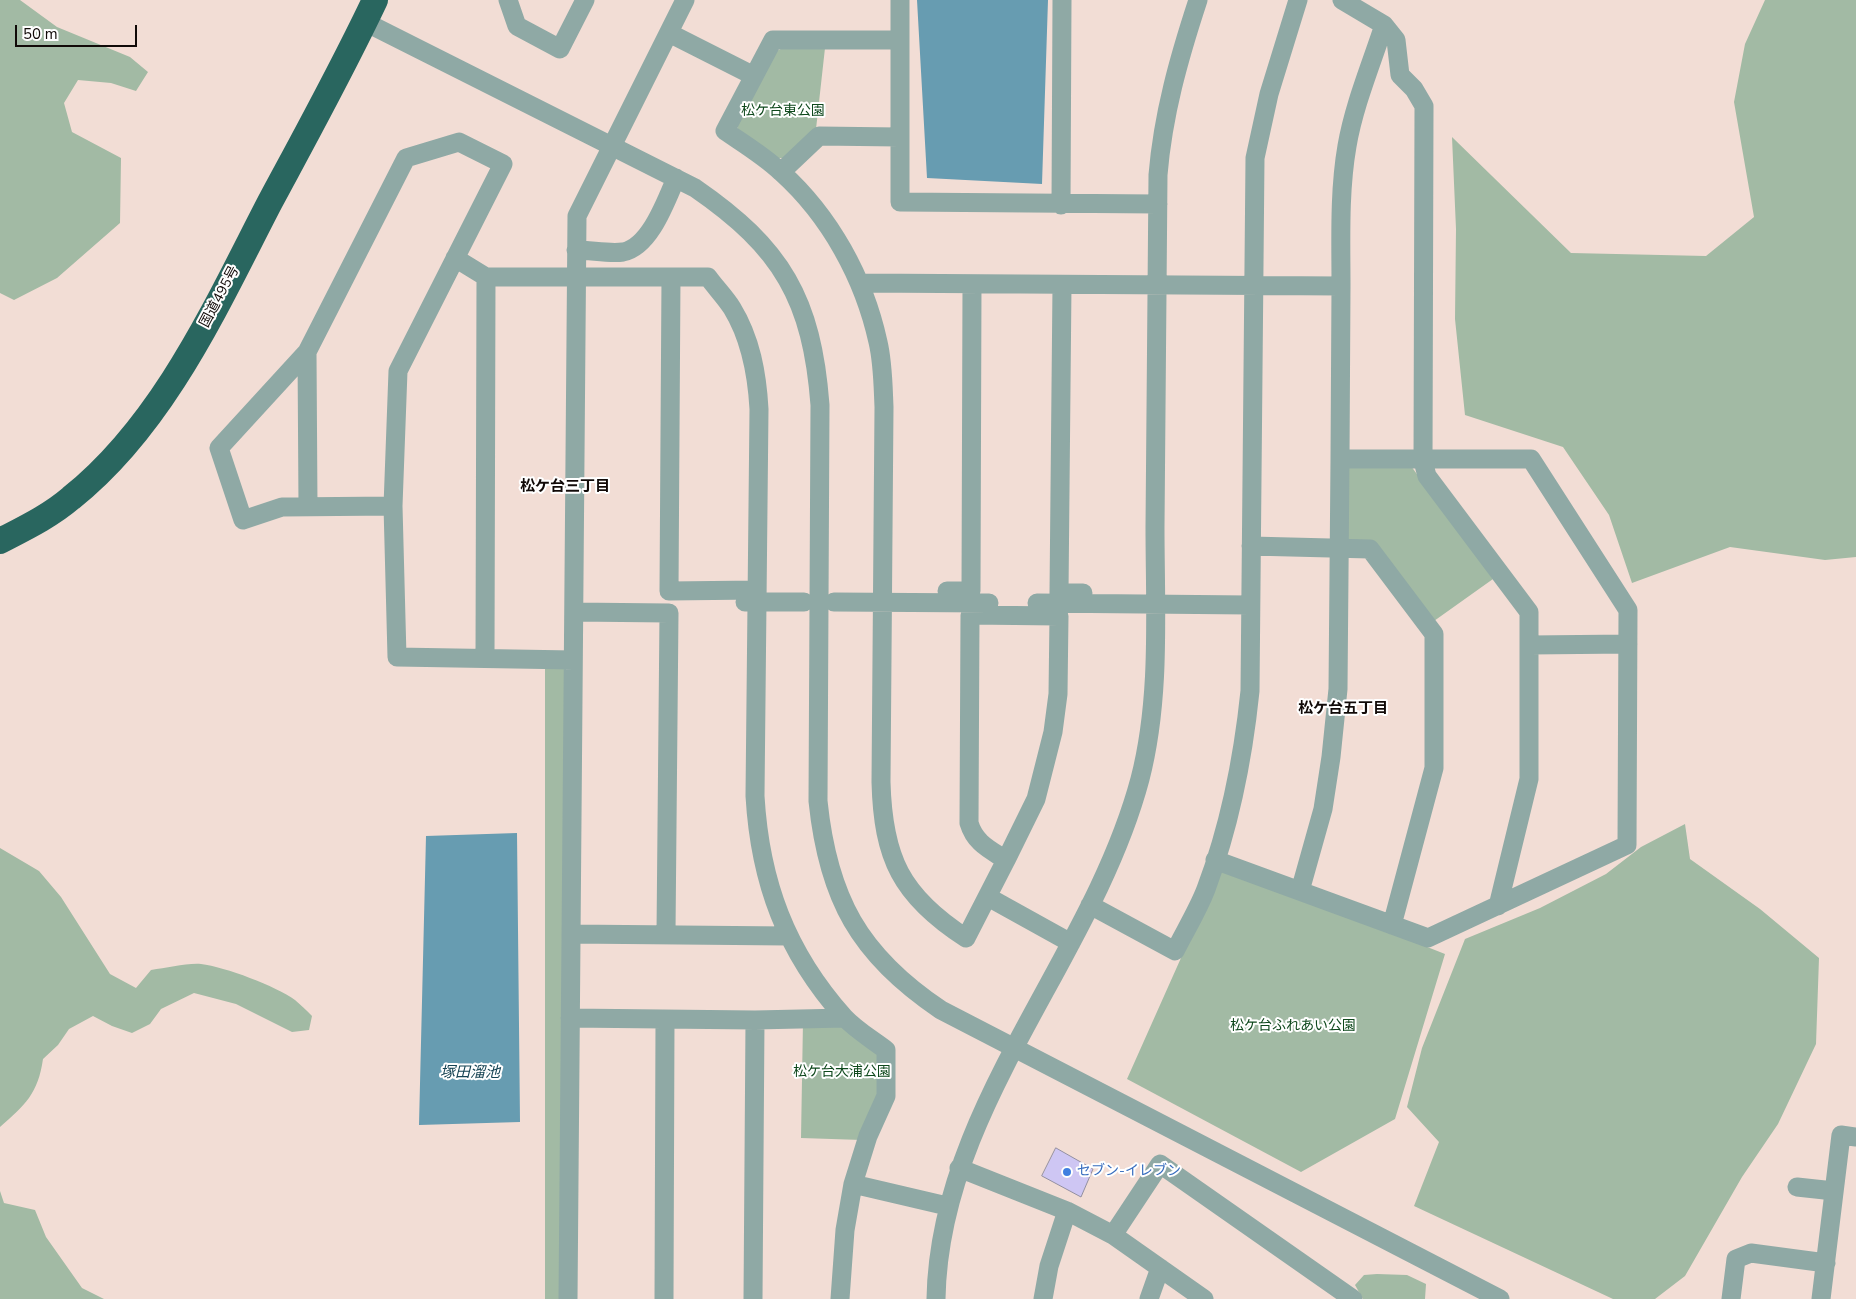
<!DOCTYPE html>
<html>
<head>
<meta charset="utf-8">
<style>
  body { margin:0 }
  #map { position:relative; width:1856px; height:1299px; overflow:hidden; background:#f2ddd5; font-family:"Nunito Sans",sans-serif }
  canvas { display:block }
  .scale { position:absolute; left:15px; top:25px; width:122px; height:22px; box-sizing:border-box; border:2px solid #110a08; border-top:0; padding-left:6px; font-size:15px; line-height:18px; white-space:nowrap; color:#110a08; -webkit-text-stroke:4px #fff; paint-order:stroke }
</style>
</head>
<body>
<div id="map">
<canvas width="1856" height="1299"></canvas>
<div class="scale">50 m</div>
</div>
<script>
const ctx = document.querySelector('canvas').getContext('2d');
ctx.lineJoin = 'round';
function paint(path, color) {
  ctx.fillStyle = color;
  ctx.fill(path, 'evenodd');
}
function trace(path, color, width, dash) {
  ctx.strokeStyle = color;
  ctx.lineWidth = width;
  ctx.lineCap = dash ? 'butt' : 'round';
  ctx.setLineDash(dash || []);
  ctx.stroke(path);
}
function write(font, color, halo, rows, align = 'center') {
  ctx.font = font + ' "Nunito Sans","Noto Sans JP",sans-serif';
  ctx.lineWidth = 4;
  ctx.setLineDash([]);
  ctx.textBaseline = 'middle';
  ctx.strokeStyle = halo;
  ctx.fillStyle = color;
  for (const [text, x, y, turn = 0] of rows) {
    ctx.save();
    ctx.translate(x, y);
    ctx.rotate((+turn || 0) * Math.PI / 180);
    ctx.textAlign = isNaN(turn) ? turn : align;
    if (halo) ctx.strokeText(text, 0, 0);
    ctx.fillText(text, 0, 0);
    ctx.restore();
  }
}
paint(new Path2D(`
  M0,0H20L57,27L130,57L148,72L136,91L111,83L78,80L64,103L72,132L121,158L120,223L57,278L14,300L0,293Z
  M1765,0H1856V557L1825,560L1730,547L1632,583L1609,515L1563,447L1465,415L1455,319L1456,229L1452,137L1571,253L1706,256L1754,217L1734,102L1745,44Z
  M783,48H825L816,129L784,158H776L738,132L737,125L774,52Z
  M1345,464L1411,466L1493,579L1434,621L1374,542L1345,540Z
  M545,664L566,665L563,1299H545Z
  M1685,824L1690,859L1760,909L1819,958L1816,1044L1778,1124L1742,1177L1685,1276L1655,1299H1613L1414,1206L1439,1142L1407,1107L1422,1048L1465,939L1540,908L1606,874L1641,847Z
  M0,848L39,871L61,897L110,974L136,988L151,970C167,968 186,963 201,964C225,967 276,986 295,1000C301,1005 307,1011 312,1016L309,1030L292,1032L236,1004L194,993L161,1009L150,1024L132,1033L112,1026L93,1016L69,1029L58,1045L43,1059C38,1094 25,1105 0,1127Z
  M1222,866L1445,954L1395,1119L1301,1172L1127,1079Z
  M844,1020L883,1051L882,1095L862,1140L801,1138L803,1021Z
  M0,1191L4,1203L35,1210L46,1237L82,1288L104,1299H0Z
  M1377,1274L1407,1275L1426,1284L1425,1299H1363L1355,1285L1364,1275Z`), '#a2baa4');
paint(new Path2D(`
  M917,0H1048L1042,184L927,178Z
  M517,833L520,1122L419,1125L426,836Z`), '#679cb1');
const building = new Path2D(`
  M1056,1148L1093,1169L1081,1197L1042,1176Z`);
paint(building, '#cec6f3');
trace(building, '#928fa0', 1);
trace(new Path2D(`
  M508,0L517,26L560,49L585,0
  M900,0V202L1158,204
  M1342,0L1384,25L1396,40L1400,75L1414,89L1424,106L1423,461L1427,476L1529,612V779L1498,906
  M365,22L695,188C782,248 812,299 820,405L818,801C828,898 859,955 941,1010L1500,1299
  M669,33L754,76
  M899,40H773L725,131C744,144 764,156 781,172C830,216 864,278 878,342C883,363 883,385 884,407L881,782C883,858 901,896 966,938L1006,860
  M781,172L819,136L899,137
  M1061,205L1062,0
  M576,250C591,250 609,254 623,252C650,247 666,201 676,178
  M455,258L486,277H708C716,288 725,297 732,308C751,339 757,374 759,409L755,796C760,882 786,952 844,1017C856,1030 873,1040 886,1050V1096L868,1136L853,1184L845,1230L840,1299
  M671,277L669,591L757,590
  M861,283L1341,286L1340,459
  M1062,285L1059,593H1083
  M1341,286C1341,240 1339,192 1347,146C1354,105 1371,65 1384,25
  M307,352L308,507
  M393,506L282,507L243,520L219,448L307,352L406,158L459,142L503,164L398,371L393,506L397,657L573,660
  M1251,546L1370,549L1434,634V768L1392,925
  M947,591H971L972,284
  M745,602H804
  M834,602L989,603
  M1037,603L1250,605
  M574,612L669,613L666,933
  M970,615L1059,616L1058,694L1053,732L1036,799L1006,860C989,849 975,843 969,823Z
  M1530,645L1628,644
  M485,658L486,277
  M1215,860L1428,938L1627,845L1628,610L1531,459H1340L1338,689L1331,757L1323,809L1300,891
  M988,897L1071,943
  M1090,905L1175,951C1185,931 1198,910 1206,889C1230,825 1243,759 1250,691L1255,158L1269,94L1298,0
  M571,934L788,936
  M570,1018L755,1020L845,1018
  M959,1168L1067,1211L1113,1235L1204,1299
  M853,1184L947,1206
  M1797,1187L1834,1191
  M1113,1235L1160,1164L1353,1299
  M568,1299L577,216L685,0
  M664,1299L665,1020
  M753,1299L755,1020
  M936,1299C939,1108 1092,959 1140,779C1161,698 1155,610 1155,527C1156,410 1158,293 1158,175C1163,114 1179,58 1198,0
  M1043,1299L1049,1266L1067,1211
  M1149,1299L1160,1268
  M1731,1299L1736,1259L1751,1253L1826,1263
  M1821,1299L1841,1135L1856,1137`), '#8fa9a5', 19);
trace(new Path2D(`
  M0,541C25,528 50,516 71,498C164,424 217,304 270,202C306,135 343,68 375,0`), '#29665f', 26);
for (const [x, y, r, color] of [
  [1067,1172,5,"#3f7fe0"]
]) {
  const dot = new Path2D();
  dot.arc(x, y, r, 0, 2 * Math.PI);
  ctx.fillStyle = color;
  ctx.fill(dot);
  trace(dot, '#fff', 2);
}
write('14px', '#0e481c', '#fff', [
  ["松ケ台東公園",783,112],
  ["松ケ台ふれあい公園",1293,1027],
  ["松ケ台大浦公園",842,1073]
]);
write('14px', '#110a08', '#fff', [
  ["国道495号",220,297,-62]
]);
write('14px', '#366cbe', '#fff', [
  ["セブン-イレブン",1077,1172]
], 'left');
write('bold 15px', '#110a08', '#fff', [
  ["松ケ台三丁目",565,487],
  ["松ケ台五丁目",1343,709]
]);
write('italic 15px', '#154353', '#fff', [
  ["塚田溜池",470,1073]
]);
</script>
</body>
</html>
